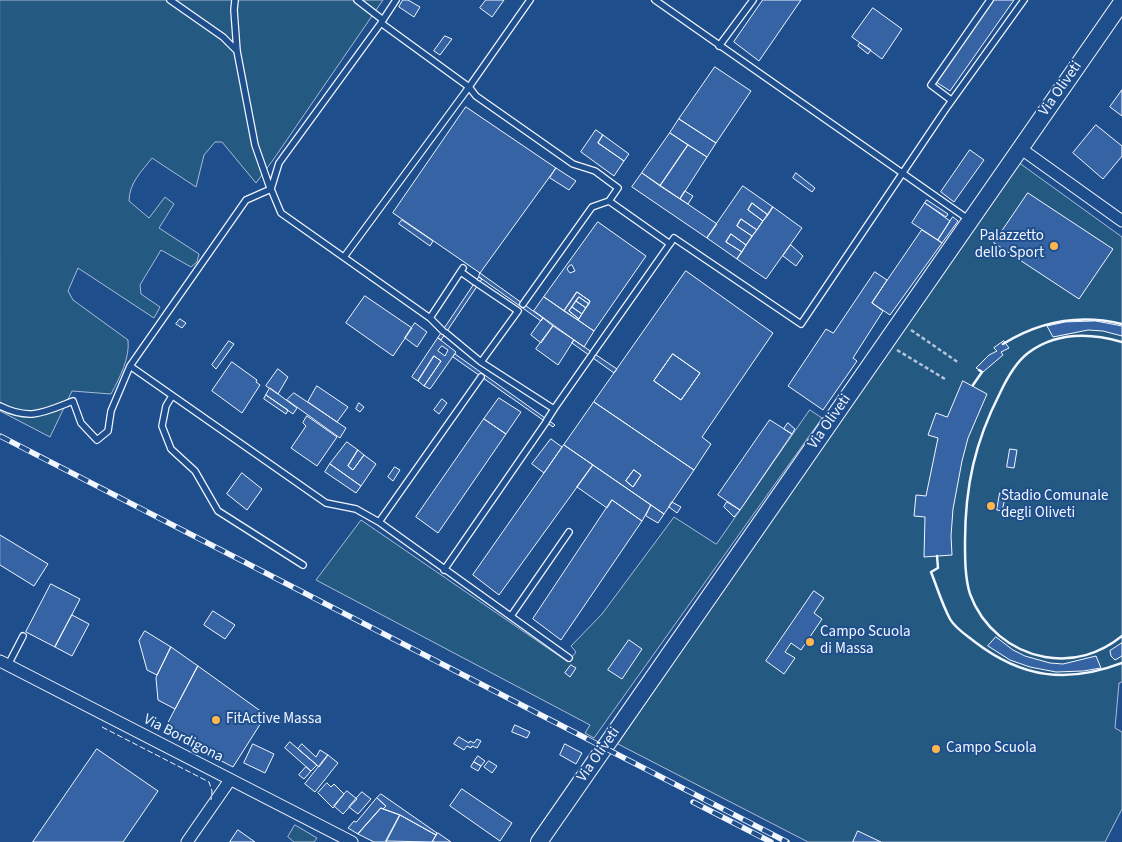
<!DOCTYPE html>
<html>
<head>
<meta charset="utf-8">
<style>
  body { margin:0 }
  canvas { display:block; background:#1f4e8c }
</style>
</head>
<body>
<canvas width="1122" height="842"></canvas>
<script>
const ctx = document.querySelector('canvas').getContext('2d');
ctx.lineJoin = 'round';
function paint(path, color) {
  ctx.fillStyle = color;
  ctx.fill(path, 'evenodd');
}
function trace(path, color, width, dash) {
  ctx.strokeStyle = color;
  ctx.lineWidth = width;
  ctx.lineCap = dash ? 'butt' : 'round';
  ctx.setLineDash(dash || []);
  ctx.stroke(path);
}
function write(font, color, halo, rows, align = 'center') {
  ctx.font = font + ' "Source Sans 3",sans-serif';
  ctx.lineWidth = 4;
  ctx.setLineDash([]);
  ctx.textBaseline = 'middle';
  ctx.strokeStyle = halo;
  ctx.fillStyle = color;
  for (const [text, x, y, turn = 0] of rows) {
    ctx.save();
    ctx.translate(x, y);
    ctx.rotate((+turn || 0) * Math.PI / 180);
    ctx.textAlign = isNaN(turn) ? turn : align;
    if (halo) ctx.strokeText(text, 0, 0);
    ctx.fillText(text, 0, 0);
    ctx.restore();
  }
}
const green = new Path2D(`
  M0,0H383L273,160L256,183L222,142H215L204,155L196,187L152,158C142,171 129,183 129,201L149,218L165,197L174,204L159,228L199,254L197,262L191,267L161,250L140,285L141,294L160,307L154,318L78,268L68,291L73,300L128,340C130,358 120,377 111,394L72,391L50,437L0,411Z
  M1018,162L1122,237V682L1119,683L1115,728L1122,732V809L1105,842H808L618,744Z
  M810,410L822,418L594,738L585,733L590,725L316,580L361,520L568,662L576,652L571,646L602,614L674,517L716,544Z
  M295,825L317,838L314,842H294L288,837Z`);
paint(green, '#245a82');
trace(green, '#a8bbd7', 1);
const building = new Path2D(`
  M403,0H408L420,7L414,17L399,7Z
  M486,0H504L492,17L480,8Z
  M763,0H801L759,61L734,42Z
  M994,0H1014L950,91L936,82Z
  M873,8L902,29L882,59L852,37Z
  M445,36L452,39L440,55L434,51Z
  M860,43L871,50L868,54L858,46Z
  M715,67L751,91L716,143L679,119Z
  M1122,90V116L1110,107Z
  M466,107L556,168L480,273L393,213Z
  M679,119L716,143L707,157L670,133Z
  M1096,125L1122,146V156L1103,179L1073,153Z
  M596,130L603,135L598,143L624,161L614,176L581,152Z
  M670,133L688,145L660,186L642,173Z
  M603,135L629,154L624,161L598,143Z
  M688,145L707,157L680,199L660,186Z
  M970,150L984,160L954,202L941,192Z
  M556,168L576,181L569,190L550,178Z
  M642,173L717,224L707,238L632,187Z
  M796,173L815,188L812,192L793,178Z
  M743,186L773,207L768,215L752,203L748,210L763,221L757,230L741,219L737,226L752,236L746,245L731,234L726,242L742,252L737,259L707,238Z
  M685,191L693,196L688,204L680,199Z
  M1028,193L1113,249L1079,299L994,243Z
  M927,200L948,214L946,217L925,203Z
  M752,203L768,215L763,221L748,210Z
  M925,203L950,221L938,240L912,223Z
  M773,207L802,228L766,279L737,259Z
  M953,217L958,221L942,243L938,240Z
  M741,219L757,230L752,236L737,226Z
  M402,220L433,241L430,246L399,224Z
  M598,222L646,256L594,331L578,320L590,301L577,292L564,311L544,297ZM572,265L575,271L570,273L567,269L569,266Z
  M922,230L942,243L890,315L872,303Z
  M731,234L746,245L742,252L726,242Z
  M791,245L803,256L796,266L783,256Z
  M686,271L773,333L702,437L711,444L694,470L594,402ZM673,354L700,373L681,400L654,381Z
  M875,272L887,280L872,303L883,311L853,358L857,361L823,410L788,386L826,329L833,333Z
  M480,273L543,318L541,321L479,277Z
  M479,277L482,279L441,340L438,338Z
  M577,292L590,301L589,304L579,297L569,311L579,319L578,320L564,311Z
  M365,296L412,328L393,356L346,323Z
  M544,297L594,331L584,347L534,311Z
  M579,297L589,304L586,308L576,301Z
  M576,301L586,308L582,314L572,307Z
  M572,307L582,314L579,319L569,311Z
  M543,318L553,326L541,343L531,335Z
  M180,319L186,323L182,328L176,324Z
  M1096,321L1122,326V336L1103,331L1088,330L1053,337L1047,326L1065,322Z
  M415,323L427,332L417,347L405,338Z
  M553,326L574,340L558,365L536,349Z
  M438,338L456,352L430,389L424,386L441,361L434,356L418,381L412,377ZM442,346L448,350L445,356L438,351Z
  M574,340L617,369L614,373L572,343Z
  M229,341L234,344L216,369L212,365Z
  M1004,341L1009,348L1001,352L1003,355L983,372L976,368L989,355L997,351L994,348Z
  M455,354L555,425L553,427L453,357Z
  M673,354L700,373L681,400L654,381Z
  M434,356L441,361L424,386L418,381Z
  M232,362L257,380L256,382L260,385L242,413L212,391Z
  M278,369L288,377L278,394L266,386Z
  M963,381L987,394L968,438L962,461L953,509L951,536L952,555L924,557L925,517L914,516L916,495L926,496L938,438L928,435L936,413L947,417Z
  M317,386L348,407L337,422L308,402Z
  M270,388L297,408L293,414L266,395Z
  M294,393L346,428L340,438L287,400Z
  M266,395L288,410L286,414L264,399Z
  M499,398L521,412L506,434L484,419Z
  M442,399L447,403L439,414L434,410Z
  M594,402L694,470L664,514L564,445ZM634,470L641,475L633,487L626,481Z
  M359,403L364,407L360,412L356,409Z
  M307,416L337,437L317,466L291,448L306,426L303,423Z
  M484,419L506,434L438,533L416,517Z
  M770,420L792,434L740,510L718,495Z
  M788,423L795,429L792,434L784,429Z
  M551,439L562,447L544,473L532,464Z
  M347,442L358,450L348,466L353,470L364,455L376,464L361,486L330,464Z
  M564,445L593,465L499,595L473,575Z
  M1010,449L1017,450L1014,468L1007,467Z
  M358,450L364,455L353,470L348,466Z
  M330,464L361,486L356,493L325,472Z
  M593,465L651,505L642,521L612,500L607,508L577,487Z
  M395,467L400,470L393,481L388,477Z
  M634,470L641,475L633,487L626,481Z
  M242,473L262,489L247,510L227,494Z
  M1000,493L1006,494L1002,511L997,510Z
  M612,500L642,521L561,640L533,619Z
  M672,502L681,507L677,513L669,507Z
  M727,502L740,510L734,517L724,507Z
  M651,505L664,514L658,523L646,516Z
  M0,535L48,564L34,586L0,565Z
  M51,584L80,599L55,647L26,632Z
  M814,591L824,598L814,613L822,619L801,650L791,643L785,652L795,658L784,674L766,661Z
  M213,611L235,625L225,639L204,625Z
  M72,615L89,624L72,656L55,647Z
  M145,631L171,647L157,675L147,670L139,641Z
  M996,637L1013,650L1025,656L1050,663L1063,664L1096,656L1101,668L1083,671L1056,672L1030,667L1010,660L988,646Z
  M629,640L642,649L622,679L608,670Z
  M1122,643V656L1115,660L1111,656L1110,651Z
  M171,647L198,666L175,709L158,700L156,678Z
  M571,665L576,668L570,677L565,673Z
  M198,666L266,715L233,767L164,731Z
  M515,725L530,732L527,738L512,732Z
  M459,737L469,743L470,741L474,743L477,739L481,741L477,748L472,746L471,748L467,746L464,750L454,744Z
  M290,742L317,765L311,771L285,748Z
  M253,744L274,754L265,773L244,763Z
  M302,744L316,757L320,750L328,755L319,767L298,749Z
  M565,744L582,753L576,764L560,755Z
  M97,749L158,791L123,842H33Z
  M328,755L338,763L315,792L305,784Z
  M478,756L485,761L481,766L474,762Z
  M489,761L497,766L492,773L484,767Z
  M474,762L481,766L478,771L471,767Z
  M306,767L311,771L304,779L299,775Z
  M327,783L331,787L334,784L344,794L333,808L318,793Z
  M462,789L512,823L500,841L450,806Z
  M347,791L357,799L343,814L334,806Z
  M362,792L371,799L358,814L349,807Z
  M381,794L437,833L436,835L400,815L383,809L386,806L377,798Z
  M377,798L386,806L383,809L381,808L358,834L348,828L354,821L356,822Z
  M381,808L400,815L386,842H374L358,834Z
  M400,815L436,835L432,842L386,841Z
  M238,830L255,842H230Z
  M858,831L881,842H853Z
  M438,833L451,842H435L433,841Z`);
paint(building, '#3563a3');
trace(building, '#f2f6ff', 1);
const lane = new Path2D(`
  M170,0L223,37L237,51
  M235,0L234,10L237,51L255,145L270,188
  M357,0L383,20
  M530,0L469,87L476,96L573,164L595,171L618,188L609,201L670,244
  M655,0L968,219
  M719,46L753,0
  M951,100L931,85L990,0
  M271,189L279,163L381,23
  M344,257L469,87L381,23L396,0
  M463,268L430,318L281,213L271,189L246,200L130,366L326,503L356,509L379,522L569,658
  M461,272L475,282
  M523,304L592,207L609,201
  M430,318L443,331
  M446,333L481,362L518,311L478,284
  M593,353L674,238L801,324L945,110L1024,0
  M481,362L554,409L591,356
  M172,396L166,406L162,426L171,449L195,471L218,511L303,565
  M0,406C30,421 45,412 73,401L81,423L97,440L108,431L111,411L130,366
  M547,420L554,409
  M379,522L481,377
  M444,570L546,422
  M511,616L569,532
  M8,665L23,636`);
const street = new Path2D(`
  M1020,148L1122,221
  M0,661L352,842
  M187,842L230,780`);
const secondary = new Path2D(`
  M539,842L1122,2`);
trace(lane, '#f2f6ff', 8);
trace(street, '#f2f6ff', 13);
trace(secondary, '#f2f6ff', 18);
trace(new Path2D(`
  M911,330L959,363
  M897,350L945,379`), '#b3c4dc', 2.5, [4, 2.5]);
trace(lane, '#1f4e8c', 5.5);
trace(street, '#1f4e8c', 11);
trace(secondary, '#1f4e8c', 16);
const rail = new Path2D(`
  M0,436L787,842
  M693,802L771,842`);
trace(rail, '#f2f6ff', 5.5);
trace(rail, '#1f4e8c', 4, [11]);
trace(new Path2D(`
  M102,727L209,782L212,791L211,800`), '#f2f6ff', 1, [6, 2.5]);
trace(new Path2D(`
  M1122,342C1091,333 1056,332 1028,353C1015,363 1007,378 1000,393C975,442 965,486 965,542C965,559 965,578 970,594C982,627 1011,651 1045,657C1073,662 1100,654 1122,636
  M1003,344C1040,321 1080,314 1122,324
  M973,385L982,372L979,370
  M937,556L938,568L931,572C937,587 942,604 950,619C955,628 966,635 975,642C1022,678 1067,684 1122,663`), '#f2f6ff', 2.5);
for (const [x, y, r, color] of [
  [1054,246,5,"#ffb74d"],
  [991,506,5,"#ffb74d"],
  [810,642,5,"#ffb74d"],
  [216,720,5,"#ffb74d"],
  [936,749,5,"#ffb74d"]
]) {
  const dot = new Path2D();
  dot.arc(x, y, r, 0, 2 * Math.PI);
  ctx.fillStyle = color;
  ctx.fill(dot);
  trace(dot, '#1f4e8c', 2);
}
write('15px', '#f2f6ff', '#1f4e8c', [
  ["Via Oliveti",1061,89,-55],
  ["Via Oliveti",830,422,-55],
  ["Via Bordigona",183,739,27],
  ["Via Oliveti",599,755,-55]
]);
write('15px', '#f2f6ff', '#1f4e8c', [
  ["Palazzetto",1044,237,"right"],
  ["dello Sport",1044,254,"right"],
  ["Stadio Comunale",1001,497],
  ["degli Oliveti",1001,514],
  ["Campo Scuola",820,633],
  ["di Massa",820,650],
  ["FitActive Massa",226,720],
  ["Campo Scuola",946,749]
], 'left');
</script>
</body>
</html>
